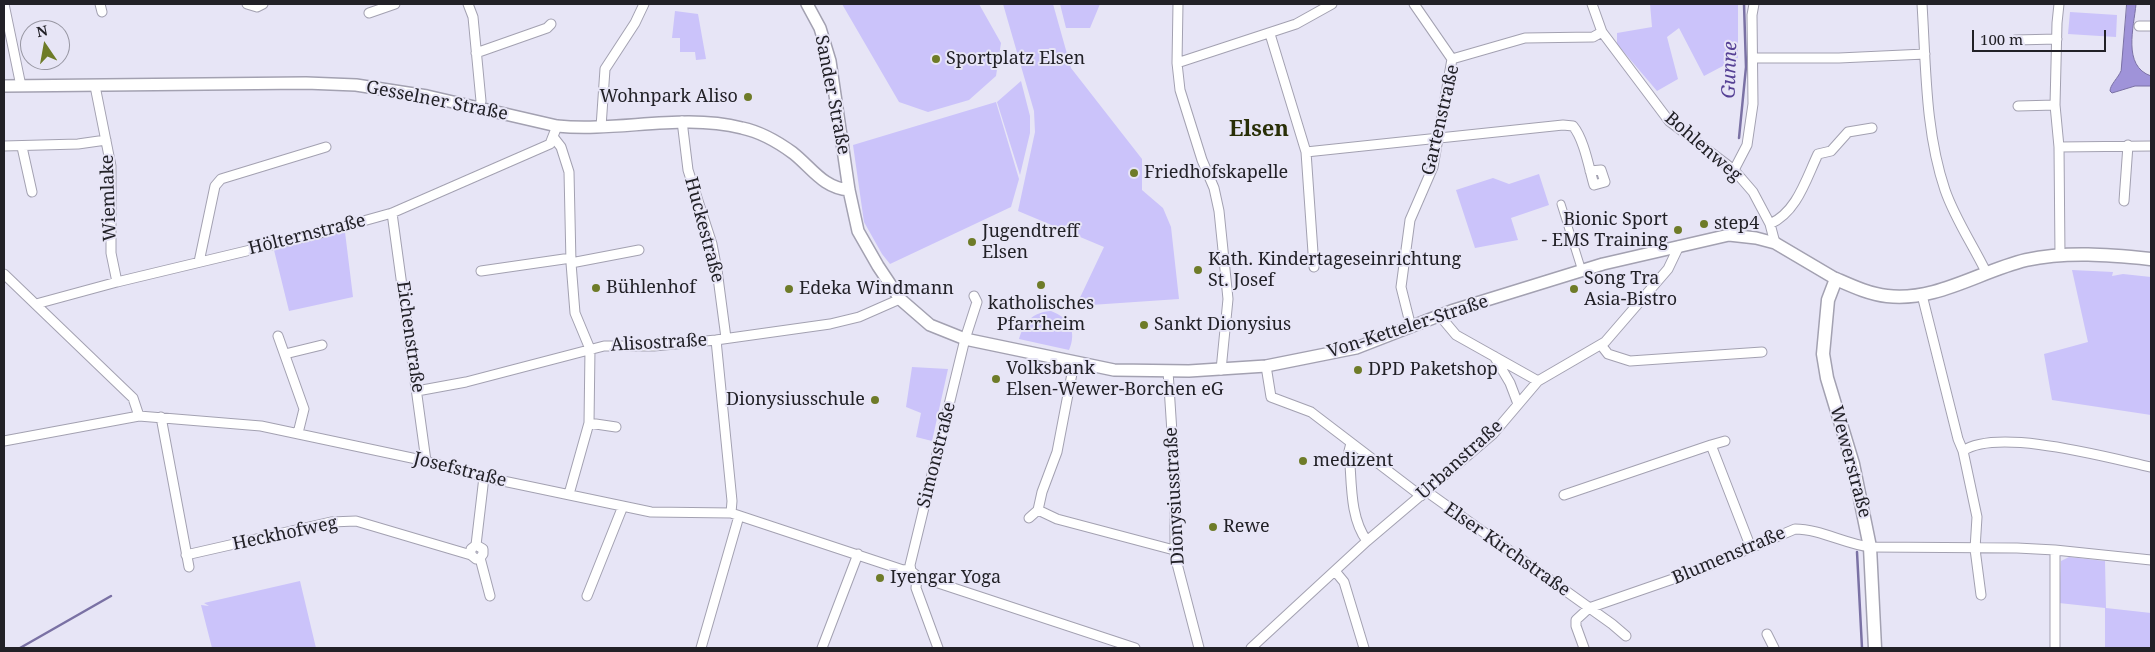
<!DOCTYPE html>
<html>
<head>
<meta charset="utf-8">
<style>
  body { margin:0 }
  #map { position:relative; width:2155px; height:652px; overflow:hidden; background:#e7e5f6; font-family:"Noto Serif",serif }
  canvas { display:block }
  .frame { position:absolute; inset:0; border:5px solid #222127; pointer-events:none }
  .north { position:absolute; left:20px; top:20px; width:50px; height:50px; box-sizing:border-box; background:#e7e5f6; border:1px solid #9897a3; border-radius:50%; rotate:348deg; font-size:14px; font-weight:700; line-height:20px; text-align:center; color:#222127 }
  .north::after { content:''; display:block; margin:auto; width:18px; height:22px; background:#6e7b28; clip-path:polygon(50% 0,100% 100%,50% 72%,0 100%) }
  .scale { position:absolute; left:1972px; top:30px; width:134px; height:22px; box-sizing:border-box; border:2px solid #222127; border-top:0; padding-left:6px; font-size:15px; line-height:18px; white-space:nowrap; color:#222127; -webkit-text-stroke:4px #e7e5f6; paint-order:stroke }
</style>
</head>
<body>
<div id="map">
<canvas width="2155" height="652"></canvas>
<div class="frame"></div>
<div class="north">N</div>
<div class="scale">100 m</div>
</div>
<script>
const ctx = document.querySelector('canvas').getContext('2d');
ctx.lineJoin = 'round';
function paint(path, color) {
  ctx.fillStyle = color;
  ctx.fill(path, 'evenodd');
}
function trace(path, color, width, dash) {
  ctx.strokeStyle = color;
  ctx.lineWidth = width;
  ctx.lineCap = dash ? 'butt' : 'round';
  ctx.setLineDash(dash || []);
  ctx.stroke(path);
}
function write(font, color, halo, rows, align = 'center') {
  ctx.font = font + ' "Noto Serif",serif';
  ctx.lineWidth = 4;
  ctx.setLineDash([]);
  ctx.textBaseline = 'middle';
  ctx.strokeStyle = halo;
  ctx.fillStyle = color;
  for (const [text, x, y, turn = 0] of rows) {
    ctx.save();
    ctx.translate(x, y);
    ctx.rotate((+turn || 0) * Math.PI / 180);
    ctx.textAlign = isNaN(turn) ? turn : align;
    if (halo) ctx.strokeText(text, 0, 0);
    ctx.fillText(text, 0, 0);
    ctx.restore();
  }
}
paint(new Path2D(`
  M842,4H979L1001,43L996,76L969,100L928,112L899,102Z
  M1003,4H1053L1071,68L1142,159V190L1163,208L1171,227L1179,299L1076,306L1104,247L1018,211L1035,132L1034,111Z
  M1060,4H1100L1090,28H1066Z
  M1650,4H1738V58L1704,76L1679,28L1667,37L1678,79L1657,91L1617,44V33L1652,27Z
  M675,11L698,14L706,59L696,60L695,52H680V38H672Z
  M2070,12L2117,15L2116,37L2068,34Z
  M1021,81L1030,116V133L1020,175L997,102Z
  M996,102L1019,179L1011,207L890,264L882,254L864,222L853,145Z
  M1539,174L1549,205L1511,218L1518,240L1475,248L1456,190L1493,178L1509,184Z
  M345,232L353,297L289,311L274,250Z
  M2072,270L2113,272L2112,276L2123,274L2151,277V415L2052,400L2044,354L2088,342Z
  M1051,311C1070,318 1077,332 1069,350L1019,339C1024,322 1033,312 1051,311Z
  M912,367L948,369L932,441L916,437L921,413L906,407Z
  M2069,557L2105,561L2106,608L2151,613V648H2105V608L2059,603L2061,561Z
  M300,581L316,648H212L201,605L209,606L204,603Z`), '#cbc3fa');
const water = new Path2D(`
  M2127,4H2136C2134,27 2122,66 2151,76V86H2135L2112,93L2110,91C2110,85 2118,78 2121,71Z`);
paint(water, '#9f93d9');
trace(water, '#7a71a4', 1);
trace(new Path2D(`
  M1739,138L1746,67L1744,4
  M1857,552L1862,648
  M20,648L111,596`), '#7a71a4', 2.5);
const pedestrian = new Path2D(`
  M1561,204L1582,271`);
const minor = new Path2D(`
  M4,4L21,86
  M100,4L102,12
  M247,4L257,7L263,4
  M468,4L473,17L481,101L479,108
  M1178,4L1177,63L1180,90L1202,160L1214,188L1219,211L1228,299L1221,370
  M1414,4L1452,59
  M1592,4L1602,32L1669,121L1734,170L1753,192L1770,224L1775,243
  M1922,4C1926,66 1925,131 1945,190C1955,219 1973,245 1986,272
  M2059,4L2057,23L2055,105L2059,147L2060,255
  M369,13L395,4
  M2139,26H2151
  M1270,34L1306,152L1314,267
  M2015,40L2057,39
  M476,53L547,28L551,24
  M1753,58H1839L1925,54
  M1177,63L1296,24L1332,4
  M95,86L111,166V253L117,282
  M2018,106L2055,105
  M682,121L688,170L712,244L717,270L726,338
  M601,127L605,69L635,23L644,4
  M554,138L561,147L569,172L571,263L575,313L590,349L589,423L569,494
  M4,146L78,144L106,140
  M22,147L32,192
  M2059,147L2151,146
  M1306,152L1563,125L1573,126C1584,139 1589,168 1594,185L1605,182L1601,170L1590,171
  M1734,170L1747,145L1753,104L1752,15L1754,4
  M2124,201L2128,145
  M392,213L426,461
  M1770,224C1797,212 1806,179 1818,154L1831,151L1848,132L1872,128
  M199,262L215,186L221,179L326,147
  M571,263L639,250
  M481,271L571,258
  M4,274L133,398L139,416
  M1922,295L1958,439L1963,451L1977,517L1975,549L1981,595
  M974,296L977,302L965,339L910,565L911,571L917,576L1135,648
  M36,304L117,282L313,235L392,213L550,144L557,126
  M1440,316L1456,335L1538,381
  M1411,327L1401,287L1410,220L1433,167L1452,59L1525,38L1593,37L1602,32
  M278,336L304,409L298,433
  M716,340L732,501L731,513
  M1601,345L1608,354L1630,361L1762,352
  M285,354L322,345
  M1494,356L1510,383L1518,404
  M1266,366L1271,397L1311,412L1421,496
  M1168,371L1175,479V556L1199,648
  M417,391L466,382L604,346H654L716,340L830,324L859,317L900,299
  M161,417L189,567
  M589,423L616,427
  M4,441L139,416L261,426L426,461L484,477L651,512L731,513L903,570L910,569
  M1351,443L1349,451C1352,480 1349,517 1367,541
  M1711,445L1725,441
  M1963,451C1998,427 2109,458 2151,467
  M1426,491L1612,624L1626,636
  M1564,495L1711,445L1751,548
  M1038,510L1057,519L1174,550
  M1029,518L1038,510L1042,492L1057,452L1074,363
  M476,545L483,549V554L480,558L476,559L471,555V549L476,545L484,477
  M186,555L331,522L356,521L471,555
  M480,558L490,596
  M1335,571L1344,582L1364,648
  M917,576L916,588L938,648
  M587,596L623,506
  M1767,634L1774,648
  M701,648L739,516
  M822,648L858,554
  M1251,648L1367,541L1493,434L1538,381L1605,342L1668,269L1679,246
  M1584,648L1576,626V620L1589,608L1699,570L1795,529C1820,529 1845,544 1870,547L2017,548L2055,550L2151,560
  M2055,648V550`);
const tertiary = new Path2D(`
  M807,4L820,28L830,61L849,190L858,231L878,266L900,299L930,325L965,339L1114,370L1189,371L1266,366L1356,348L1451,311L1603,264L1729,235L1756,238L1775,243L1836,279
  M4,86L306,83L356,85L427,96L557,126C619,132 681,113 742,128C761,132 778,142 793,153C812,168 823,188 849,190`);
const secondary = new Path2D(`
  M1875,648L1870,547L1853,464L1827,378L1823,354L1828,300L1836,279C1852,286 1869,294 1887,296C1936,302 1980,271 2026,260C2068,251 2109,255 2151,259`);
trace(pedestrian, '#a3a1b1', 9);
trace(minor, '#a3a1b1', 11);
trace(tertiary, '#a3a1b1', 14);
trace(secondary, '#a3a1b1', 15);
trace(pedestrian, '#fff', 7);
trace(minor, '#fff', 9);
trace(tertiary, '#fff', 11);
trace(secondary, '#fff', 12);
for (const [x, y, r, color] of [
  [936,59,5,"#6e7b28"],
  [748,97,5,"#6e7b28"],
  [1134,173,5,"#6e7b28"],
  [1704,224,5,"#6e7b28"],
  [1678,230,5,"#6e7b28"],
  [972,242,5,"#6e7b28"],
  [1198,270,5,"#6e7b28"],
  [1041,285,5,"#6e7b28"],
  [596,288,5,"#6e7b28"],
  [789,289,5,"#6e7b28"],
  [1574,289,5,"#6e7b28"],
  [1144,325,5,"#6e7b28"],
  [1358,370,5,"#6e7b28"],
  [996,379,5,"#6e7b28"],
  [875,400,5,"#6e7b28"],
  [1303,461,5,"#6e7b28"],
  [1213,527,5,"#6e7b28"],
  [880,578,5,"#6e7b28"]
]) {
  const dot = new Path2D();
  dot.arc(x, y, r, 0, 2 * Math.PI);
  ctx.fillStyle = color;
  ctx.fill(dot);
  trace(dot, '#e7e5f6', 2);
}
write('18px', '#222127', '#e7e5f6', [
  ["Sportplatz Elsen",946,59],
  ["Wohnpark Aliso",738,97,"right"],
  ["Friedhofskapelle",1144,173],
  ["Bionic Sport",1668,220,"right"],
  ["- EMS Training",1668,241,"right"],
  ["step4",1714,224],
  ["Jugendtreff",982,232],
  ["Elsen",982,253],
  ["Kath. Kindertageseinrichtung",1208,260],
  ["St. Josef",1208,281],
  ["Song Tra",1584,279],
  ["Asia-Bistro",1584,300],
  ["Bühlenhof",606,288],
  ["Edeka Windmann",799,289],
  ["katholisches",1041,304,"center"],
  ["Pfarrheim",1041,325,"center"],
  ["Sankt Dionysius",1154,325],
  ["Volksbank",1006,369],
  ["Elsen-Wewer-Borchen eG",1006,390],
  ["DPD Paketshop",1368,370],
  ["Dionysiusschule",865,400,"right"],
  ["medizent",1313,461],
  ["Rewe",1223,527],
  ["Iyengar Yoga",890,578]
], 'left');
write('18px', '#222127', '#e7e5f6', [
  ["Sander Straße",832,95,79],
  ["Gesselner Straße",437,101,11],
  ["Gartenstraße",1441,120,-77],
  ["Bohlenweg",1703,147,41],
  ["Wiemlake",109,198,-92],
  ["Huckestraße",704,230,75],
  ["Hölternstraße",307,235,-14],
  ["Von-Ketteler-Straße",1408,327,-18],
  ["Eichenstraße",410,337,82],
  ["Alisostraße",659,343,-3],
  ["Simonstraße",937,455,-76],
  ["Urbanstraße",1460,460,-42],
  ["Wewerstraße",1850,462,75],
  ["Josefstraße",460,470,14],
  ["Dionysiusstraße",1175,496,-93],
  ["Heckhofweg",285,534,-12],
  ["Elser Kirchstraße",1507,550,35],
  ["Blumenstraße",1729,556,-23]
]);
write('italic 19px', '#564195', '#e7e5f6', [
  ["Gunne",1730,70,-88]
]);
write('bold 22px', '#292f07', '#e7e5f6', [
  ["Elsen",1259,130]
]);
</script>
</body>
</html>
